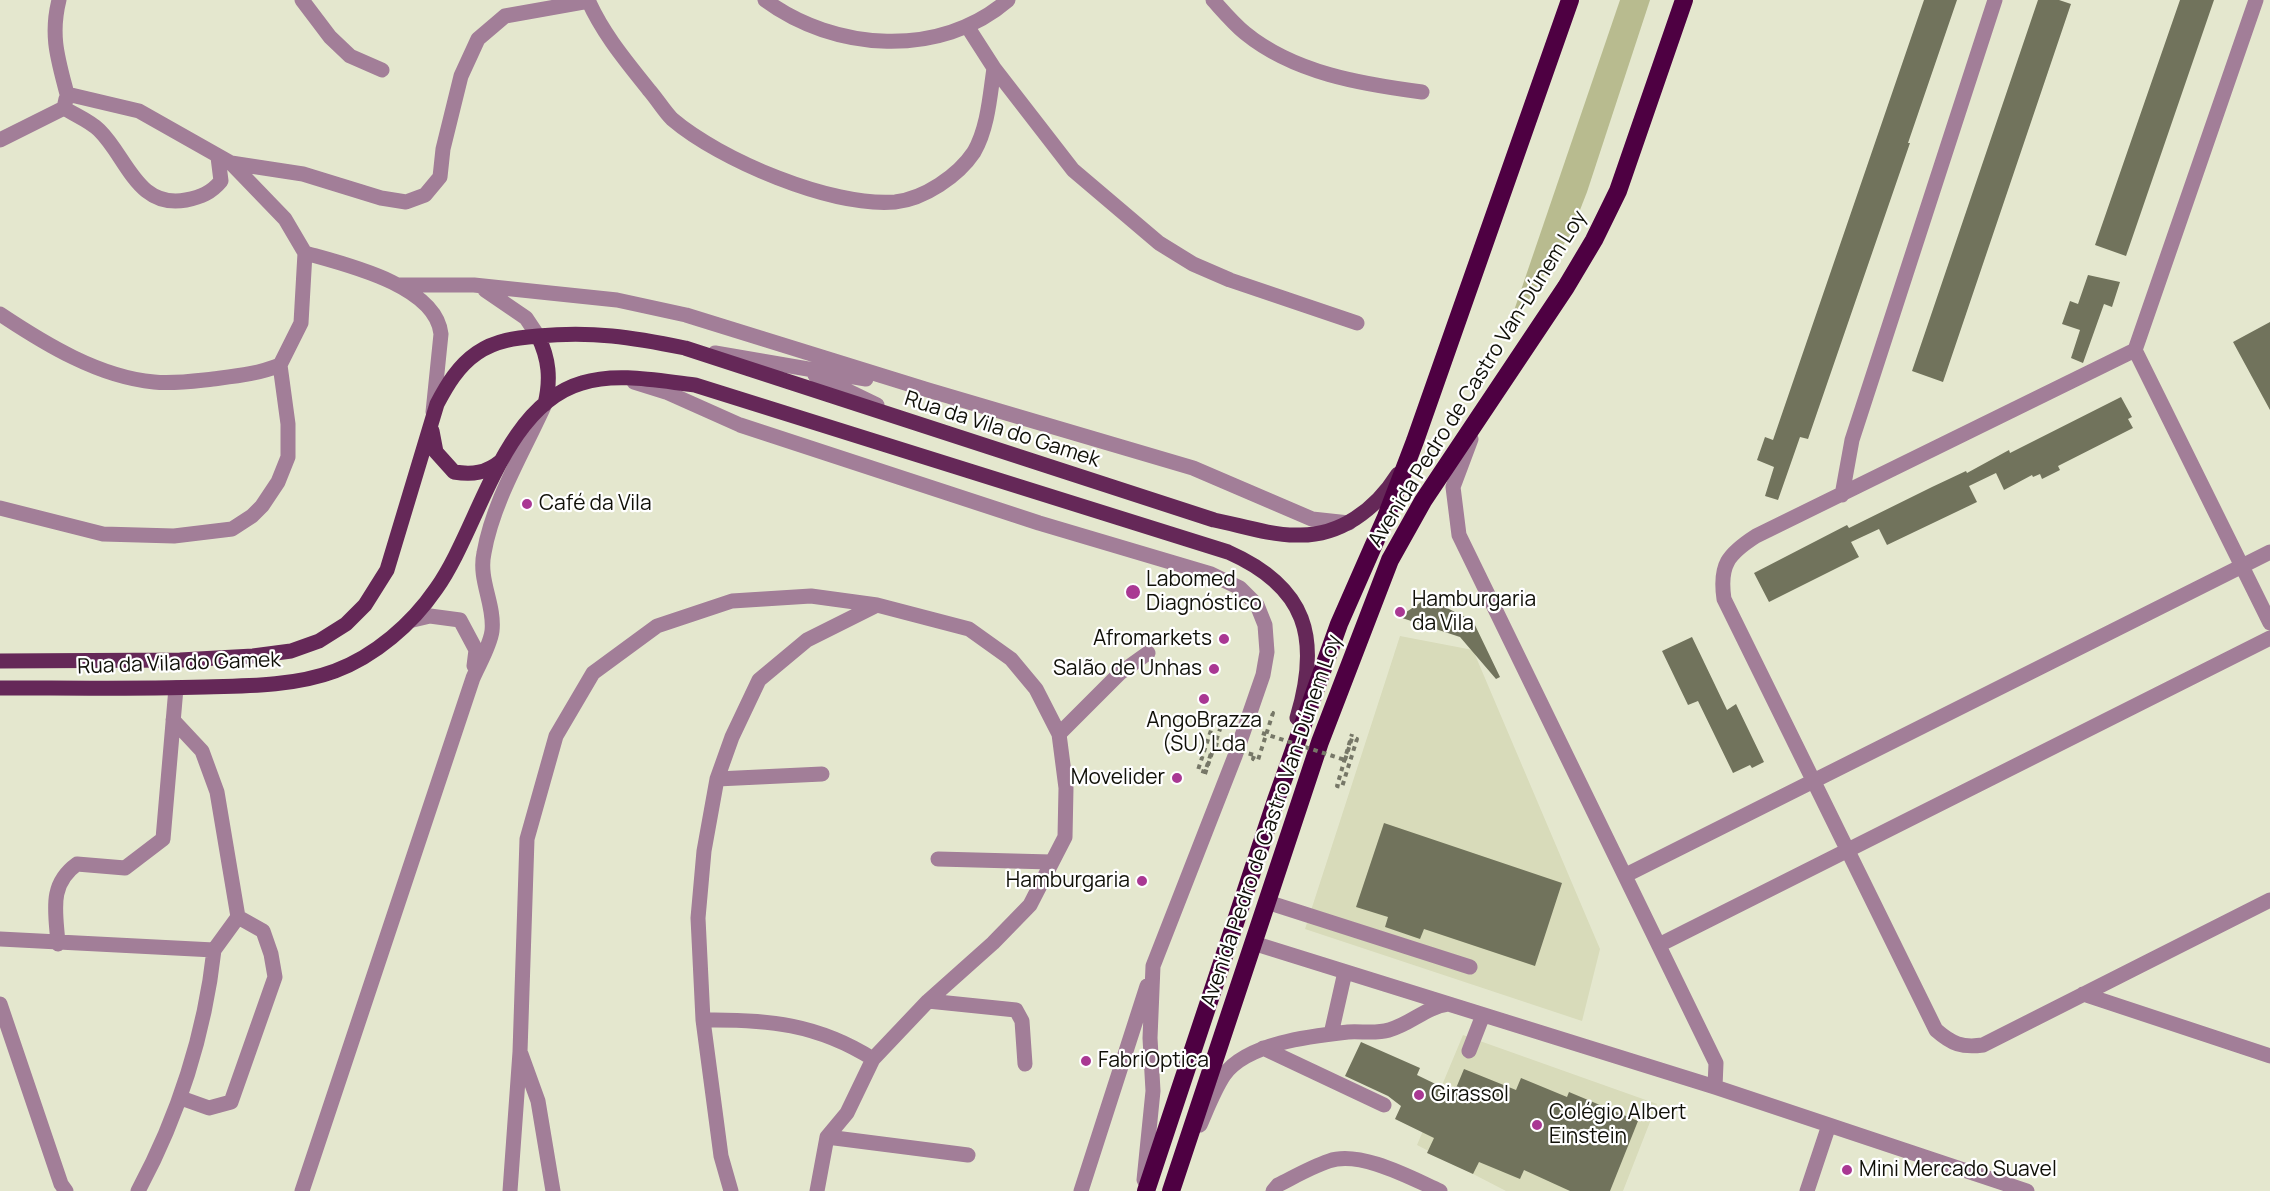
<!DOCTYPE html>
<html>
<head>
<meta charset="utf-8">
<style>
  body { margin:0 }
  canvas { display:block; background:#e4e7ce }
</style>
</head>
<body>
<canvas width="2270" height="1191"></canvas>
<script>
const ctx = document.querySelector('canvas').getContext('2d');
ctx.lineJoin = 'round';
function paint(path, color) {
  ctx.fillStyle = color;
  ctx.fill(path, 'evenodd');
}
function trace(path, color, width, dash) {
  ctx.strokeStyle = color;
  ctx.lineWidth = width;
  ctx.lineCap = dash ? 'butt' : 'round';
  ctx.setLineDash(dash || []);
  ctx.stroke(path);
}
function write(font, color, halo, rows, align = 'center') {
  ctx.font = font + ' Manrope,sans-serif';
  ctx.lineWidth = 4.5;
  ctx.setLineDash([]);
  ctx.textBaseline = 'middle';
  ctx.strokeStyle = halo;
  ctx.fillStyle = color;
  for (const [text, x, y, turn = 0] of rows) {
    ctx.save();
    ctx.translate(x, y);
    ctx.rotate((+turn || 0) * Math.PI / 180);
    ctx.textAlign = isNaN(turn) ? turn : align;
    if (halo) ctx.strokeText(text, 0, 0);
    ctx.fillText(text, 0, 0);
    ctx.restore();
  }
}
paint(new Path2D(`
  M1400,636L1473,650L1600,949L1582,1021L1305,929Z
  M1463,1035L1657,1104L1623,1191H1506L1417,1145Z`), '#d8dbba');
paint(new Path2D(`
  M1620,0H1650L1587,192L1571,233L1505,337Z`), '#b8bb8f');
paint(new Path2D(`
  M1924,0H1957L1908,143H1910L1808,439L1800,437L1778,500L1765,496L1774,467L1757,460L1765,437L1773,440Z
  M2038,0H2059L2071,4L1943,382L1912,371Z
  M2180,0H2214L2126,256L2095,245Z
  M2088,275L2120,282L2112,307L2104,304L2083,363L2071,358L2080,330L2062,324L2070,301L2078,304Z
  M2270,322V410L2233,342Z
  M2121,397L2132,417L2128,419L2133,428L2058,466L2060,470L2042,479L2040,474L2033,477L2032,475L2004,490L1996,473L1969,486L1977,502L1887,545L1879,529L1851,542L1859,557L1769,602L1754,573L1847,525L1849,528L1932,487L1966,471L1967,473L2009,450L2010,453Z
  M1427,598L1473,621L1500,677L1496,679L1460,637L1399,617Z
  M1692,637L1727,710L1736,704L1764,762L1752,768L1750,765L1733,773L1698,701L1688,705L1662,651Z
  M1384,823L1562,883L1535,966L1424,929L1420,939L1385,927L1388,917L1356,907Z
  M1361,1042L1420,1068L1417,1075L1454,1093L1464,1069L1516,1090L1521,1078L1567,1097L1569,1092L1638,1121L1610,1191H1570L1524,1170L1520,1179L1479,1162L1473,1174L1427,1153L1434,1138L1395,1119L1401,1106L1388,1096L1345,1076Z`), '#71735c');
trace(new Path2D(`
  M1254,756L1253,759L1258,760L1273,713H1268
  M1345,760L1352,738L1357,739L1342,787L1337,786L1352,734
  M1205,774L1222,723L1214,721L1198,770L1205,772L1214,744`), '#767767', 4, [4.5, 4.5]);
trace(new Path2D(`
  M59,0C50,36 58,59 67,94L139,111L231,163L285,219L305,253C344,264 436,285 441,334L433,412
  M302,0L330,37L350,56L382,70
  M588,0C603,34 626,61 649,90C657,99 664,111 672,119C720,160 831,207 895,202C924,199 958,176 974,152C988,128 990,95 994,68
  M765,0C834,51 940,59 1008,0
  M1213,0C1223,11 1233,23 1245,33C1294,73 1361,84 1422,92
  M2256,0L2135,350L1756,536C1728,554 1719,565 1724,599L1936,1030C1952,1044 1962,1048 1983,1045L2270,900
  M967,26L994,68L1073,170L1159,243L1193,264L1230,280L1357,323
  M64,108C75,115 90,121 99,130C127,157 137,209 186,200C201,197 211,193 221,181L218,157
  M0,140L64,108L66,99
  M231,163L303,174L381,198L406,202L425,195L440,177L443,149L461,76L478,39L505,16L589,1
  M400,285H474L550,293L617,300L686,315L928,390L1193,468L1312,519L1349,523
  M485,290L526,318L538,336
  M0,314C45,344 99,377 154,382C174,384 194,381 213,379C237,376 258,374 280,365L301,323L305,253
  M2135,350L2270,623
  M715,353L866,379
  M815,375L877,405
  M634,382L666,392L740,425L1039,523L1211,574L1240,588L1257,605L1265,625L1267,652L1263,675L1235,756L1153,966L1150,1038L1153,1091L1144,1180
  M1471,439L1453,487L1459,535L1716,1063L1715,1087
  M1842,495L1852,440L1995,0
  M0,508L103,534L174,536L232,529L252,516L262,506L278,482L288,457V424L280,365
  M413,620L430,616L460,620L476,650L474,666
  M1059,734L1120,673L1148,653
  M717,779L822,774
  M938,859L1051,862
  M1626,875L2270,552
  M1267,902L1470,967
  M0,939L214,950L238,917L217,792L202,751L173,720
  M1253,943L1715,1087L2027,1191
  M58,944C56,912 48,885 77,864L125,868L163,839L176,688
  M1659,945L2270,638
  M2083,994L2270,1056
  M928,1001L1016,1010L1022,1021L1025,1064
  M0,1004L61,1184L66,1191
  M703,1020C767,1019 818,1024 873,1059
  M1331,1034L1345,972
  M1263,1048L1384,1105
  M1469,1051L1483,1015
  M521,1054L538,1101L553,1191
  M181,1098L209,1108L231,1102L275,977L271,954L263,931L238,917
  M1200,1125C1207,1109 1214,1090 1224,1075C1247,1043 1311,1036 1348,1032C1361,1031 1376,1034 1389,1030C1411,1024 1426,1007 1448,1004
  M827,1137L968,1155
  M138,1191C178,1117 205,1033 214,950
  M302,1191L473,678C479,664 490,646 492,631C495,604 478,580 484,553C493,501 524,451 545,404
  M510,1191L520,1052L527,839L556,736L593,673L657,626L732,601L811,596L877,605L969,629L1011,659L1036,689L1059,734L1066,788L1065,837L1030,905L993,943L928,1001L873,1059L847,1113L827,1137L817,1191
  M731,1191L721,1156L703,1020L698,918L704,851L717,779L732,737L759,680L807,640L877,605
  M1081,1191L1147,986
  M1273,1191L1278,1185C1294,1177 1311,1167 1329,1161C1360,1150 1411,1178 1440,1191
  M1807,1191L1829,1125`), '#a27e98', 15);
trace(new Path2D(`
  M538,336C549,359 551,379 545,404
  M432,431L436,452L454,472C473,475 486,473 501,461
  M0,661L180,660L253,656L291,651L319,641L346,624L365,605L387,570L437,404C447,385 458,366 477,353C496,340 516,338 538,336C593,331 631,337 685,348L1214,520C1240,525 1269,535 1296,535C1340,537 1376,509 1398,474
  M0,688C68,688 136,689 205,687C247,686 295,686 335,671C375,656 412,624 436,589C479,529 502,406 582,383C617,372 659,381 695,385L1228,552C1307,587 1321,638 1297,718`), '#652858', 15);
trace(new Path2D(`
  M1146,1191L1276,800L1339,624L1386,517L1415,441L1570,0
  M1171,1191L1320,742L1390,560L1423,501L1566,287L1594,240L1618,191L1684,0`), '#4e0042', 18);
trace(new Path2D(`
  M1262,733L1345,760
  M1214,744L1254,755`), '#767767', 4, [4.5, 4.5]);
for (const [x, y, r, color] of [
  [527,504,6,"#a93893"],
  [1133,592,8,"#a93893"],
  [1400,612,6,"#a93893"],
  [1224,639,6,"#a93893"],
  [1214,669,6,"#a93893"],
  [1204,699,6,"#a93893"],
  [1177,778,6,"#a93893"],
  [1142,881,6,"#a93893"],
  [1086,1061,6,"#a93893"],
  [1419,1095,6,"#a93893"],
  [1537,1125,6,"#a93893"],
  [1847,1170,6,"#a93893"]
]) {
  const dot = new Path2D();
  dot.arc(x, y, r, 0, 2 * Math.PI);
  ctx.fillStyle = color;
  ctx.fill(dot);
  trace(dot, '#fff', 2);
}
write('21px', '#101008', '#fff', [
  ["Avenida Pedro de Castro Van-Dúnem Loy",1478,379,-58],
  ["Rua da Vila do Gamek",1002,430,18],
  ["Rua da Vila do Gamek",179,664,-2],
  ["Avenida Pedro de Castro Van-Dúnem Loy",1272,821,-71]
]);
write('21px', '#101008', '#fff', [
  ["Café da Vila",539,504],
  ["Labomed",1146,580],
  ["Diagnóstico",1146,604],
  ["Hamburgaria",1412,600],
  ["da Vila",1412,624],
  ["Afromarkets",1212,639,"right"],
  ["Salão de Unhas",1202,669,"right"],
  ["AngoBrazza",1204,721,"center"],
  ["(SU) Lda",1204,745,"center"],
  ["Movelider",1165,778,"right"],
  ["Hamburgaria",1130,881,"right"],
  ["FabriOptica",1098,1061],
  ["Girassol",1431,1095],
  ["Colégio Albert",1549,1113],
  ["Einstein",1549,1137],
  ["Mini Mercado Suavel",1859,1170]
], 'left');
</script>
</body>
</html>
